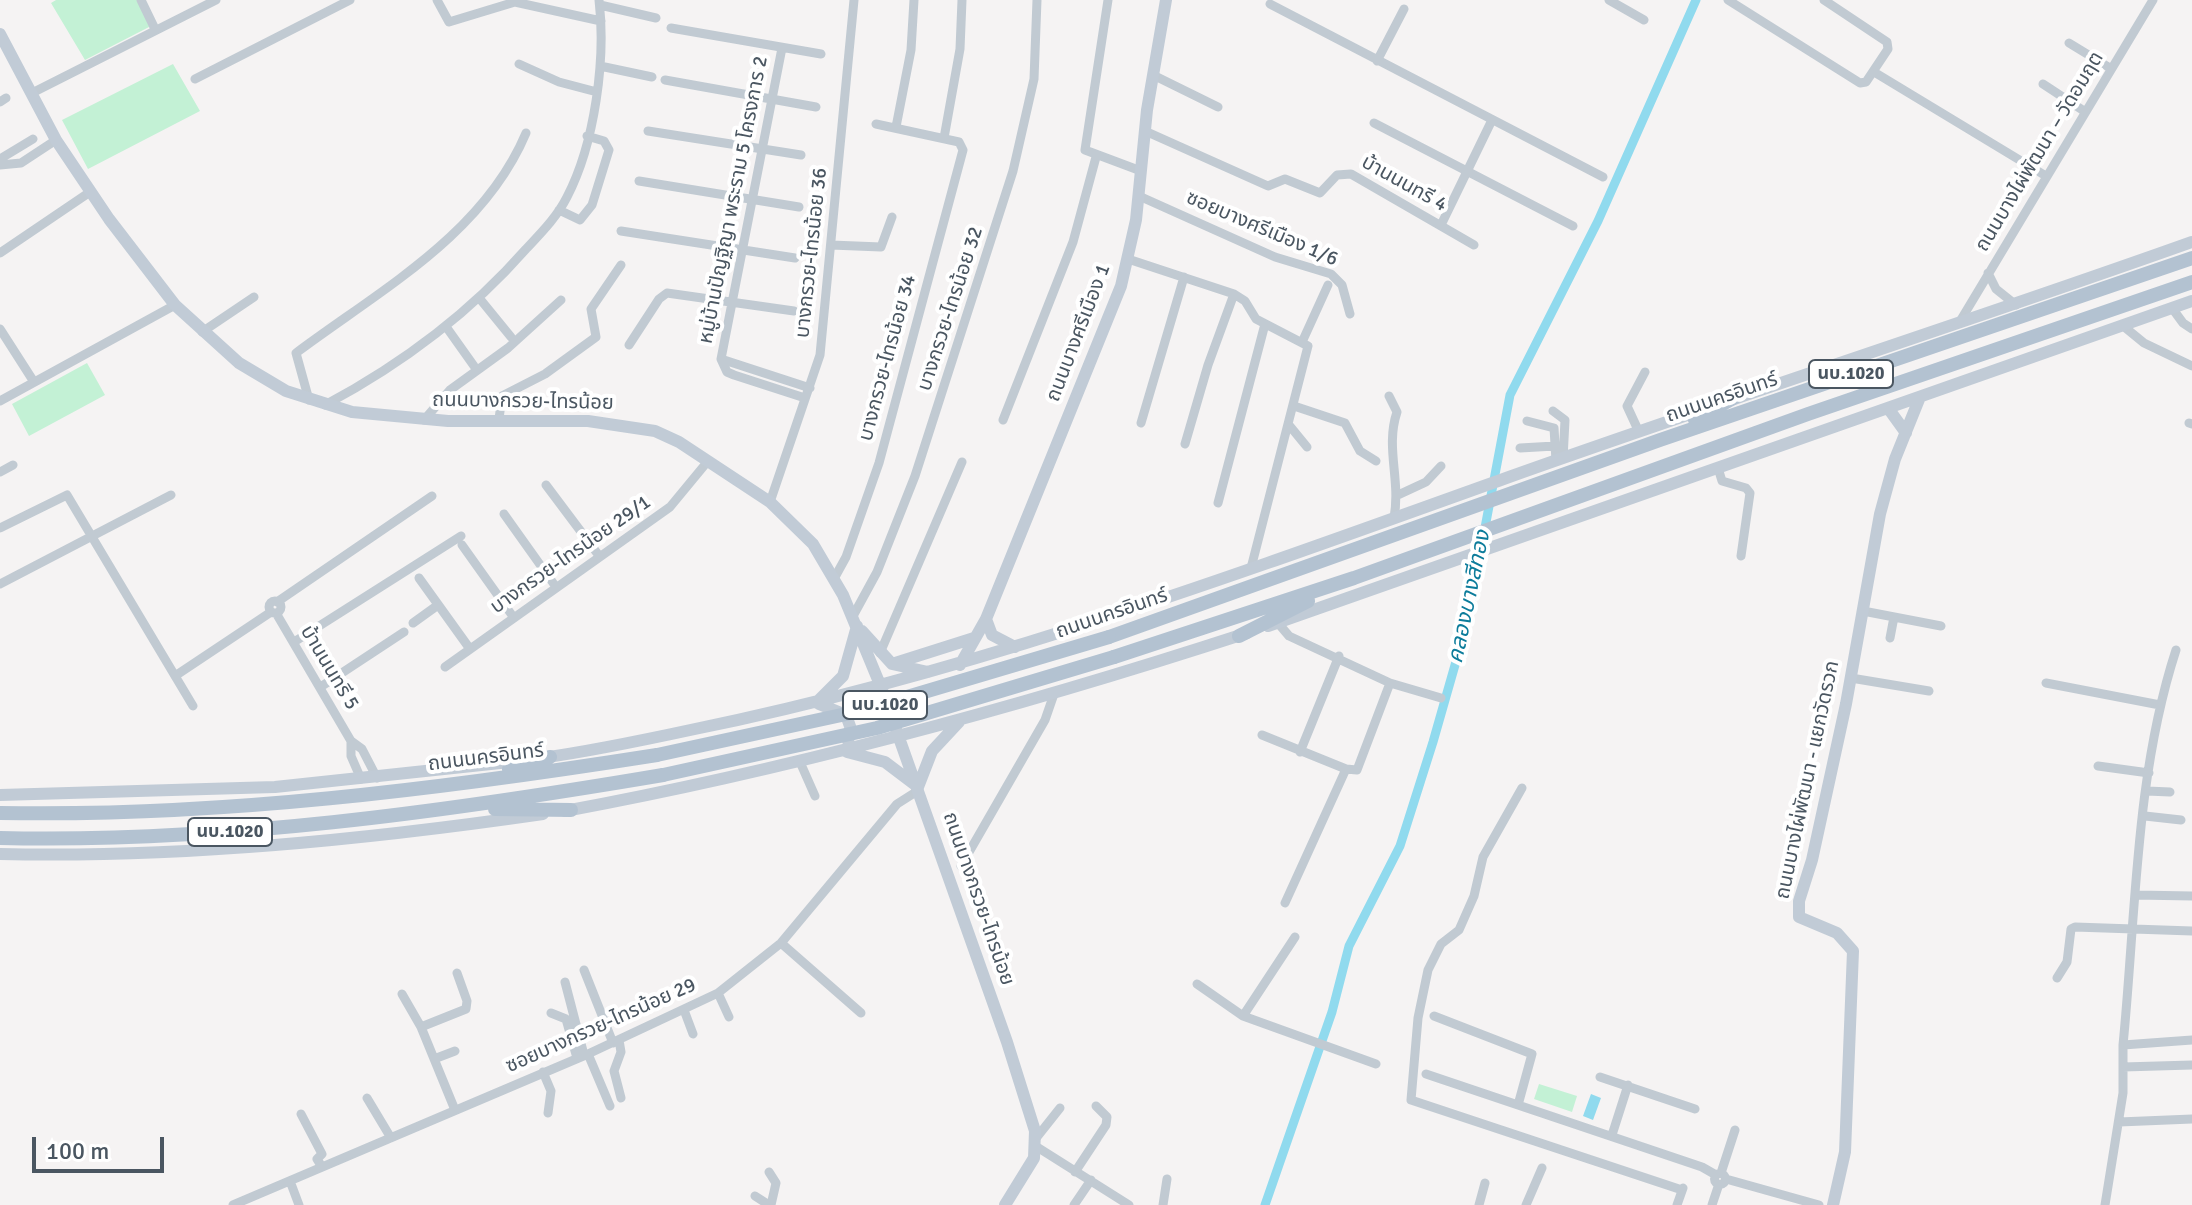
<!DOCTYPE html>
<html>
<head>
<meta charset="utf-8">
<style>
  body { margin:0 }
  #map { position:relative; width:2192px; height:1205px; overflow:hidden; background:#f5f3f3; font-family:Signika,sans-serif }
  canvas { display:block }
  .scale { position:absolute; left:32px; top:1137px; width:132px; height:36px; box-sizing:border-box; border:4px solid #4a5661; border-top:0; padding-left:10px; font-size:24px; line-height:28px; white-space:nowrap; color:#4a5661; -webkit-text-stroke:6px #fff; paint-order:stroke }
</style>
</head>
<body>
<div id="map">
<canvas width="2192" height="1205"></canvas>
<div class="scale">100 m</div>
</div>
<script>
const ctx = document.querySelector('canvas').getContext('2d');
ctx.lineJoin = 'round';
function paint(path, color) {
  ctx.fillStyle = color;
  ctx.fill(path, 'evenodd');
}
function trace(path, color, width, dash) {
  ctx.strokeStyle = color;
  ctx.lineWidth = width;
  ctx.lineCap = dash ? 'butt' : 'round';
  ctx.setLineDash(dash || []);
  ctx.stroke(path);
}
function write(font, color, halo, rows, align = 'center') {
  ctx.font = font + ' Signika,"Noto Sans Thai",sans-serif';
  ctx.lineWidth = 8;
  ctx.setLineDash([]);
  ctx.textBaseline = 'middle';
  ctx.strokeStyle = halo;
  ctx.fillStyle = color;
  for (const [text, x, y, turn = 0] of rows) {
    ctx.save();
    ctx.translate(x, y);
    ctx.rotate((+turn || 0) * Math.PI / 180);
    ctx.textAlign = isNaN(turn) ? turn : align;
    if (halo) ctx.strokeText(text, 0, 0);
    ctx.fillText(text, 0, 0);
    ctx.restore();
  }
}
paint(new Path2D(`
  M56,0H137L151,26L85,60L51,3Z
  M173,64L200,111L88,169L62,120Z
  M87,363L105,395L29,436L12,404Z
  M1539,1084L1577,1096L1572,1112L1534,1099Z`), '#c3f1d5');
paint(new Path2D(`
  M1591,1094L1601,1098L1593,1120L1583,1116Z`), '#90daee');
trace(new Path2D(`
  M1265,1205L1332,1012L1349,946L1400,846L1433,742L1467,623L1510,395L1598,221L1696,0`), '#90daee', 9);
trace(new Path2D(`
  M141,0L155,29
  M437,0L449,22L515,2L601,21
  M1108,0L1085,150L1141,171
  M1609,0L1644,20
  M1728,0L1860,83L1866,82L1888,49L1887,42L1824,0
  M1270,4L1603,177
  M600,5L656,18
  M671,28L821,54
  M2069,43L2110,68
  M1377,61L1404,9
  M519,64L559,82L597,92
  M600,66L652,77
  M1874,72L2046,176
  M1153,75L1218,107
  M195,79L350,0
  M665,80L816,107
  M2043,84L2084,111
  M32,93L216,0
  M0,102L6,98
  M1374,123L1573,226
  M896,127L911,50L914,0
  M648,131L801,155
  M1145,131L1268,186L1285,179L1320,193L1337,175L1351,174L1474,245
  M944,138L960,49L962,0
  M0,159L33,139
  M0,165L21,163L56,140
  M639,181L799,207
  M1139,196L1275,257L1331,274L1342,285L1350,314
  M559,210L580,220L592,205L609,150L604,141L587,136
  M1441,225L1492,120
  M621,231L795,258
  M831,245L881,247L892,217
  M0,253L90,192
  M1128,259L1234,294L1245,301L1256,319L1308,346L1251,568
  M1988,273L1996,289L2016,305
  M480,299L511,337
  M2172,308L2183,323L2192,329
  M1959,323L2153,0
  M2122,325L2144,343L2192,366
  M447,328L474,366
  M0,329L34,382
  M202,332L254,297
  M1303,340L1328,285
  M629,345L659,299L667,293L794,311
  M721,359L782,48
  M721,359L727,372L734,375L805,398
  M721,359L810,388
  M1389,396L1397,412C1385,448 1401,479 1394,518
  M309,400L296,353C380,290 483,235 526,133
  M0,401L175,305
  M325,405C402,364 469,314 526,249C541,233 557,217 567,197C595,143 606,59 599,0
  M1294,406L1345,423L1360,451L1376,461
  M1553,411L1565,420L1563,459
  M499,419L502,396L545,374L596,337L591,309L621,265
  M424,420L450,390L508,348L561,300
  M1003,420L1073,242L1096,157
  M1527,421L1554,428L1556,461
  M1141,423L1184,277
  M2189,423L2192,424
  M1289,425L1307,447
  M1639,432L1627,406L1645,372
  M1185,444L1208,365L1234,294
  M1520,448L1555,446
  M1718,468L1722,481L1746,488L1750,493L1741,556
  M0,472L13,465
  M546,485L600,557
  M1398,495L1426,482L1441,466
  M770,502L820,355L854,0
  M1218,503L1265,324
  M504,514L556,587
  M0,528L67,495L193,706
  M462,545L514,618
  M835,577L846,557L879,463L963,150L959,142L876,124
  M419,578L470,649
  M0,584L171,495
  M269 607a6 6 0 1 1 12 0a6 6 0 1 1-12 0Z
  M277,602L432,496
  M1863,611L1941,626
  M276,613L351,741L362,749L377,778
  M853,616L877,572L915,476L1013,171L1034,79L1037,0
  M413,623L438,605
  M1890,638L1894,617
  M294,642L461,536
  M880,653L962,462
  M445,667L670,507L708,461
  M175,676L271,612
  M1851,678L1929,691
  M1390,683L1441,698
  M2046,683L2160,705
  M322,686L404,632
  M1262,735L1346,769L1357,770L1390,683L1289,636L1278,623
  M351,741V756L361,779
  M1300,752L1339,656
  M800,762L815,796
  M2098,766L2149,773
  M1522,788L1483,857L1474,896L1459,930L1441,944L1428,970L1418,1018L1411,1100L1682,1190
  M2147,791L2170,792
  M2145,816L2181,820
  M961,866L1045,720L1054,694
  M2136,895L2192,896
  M1285,903L1346,769
  M781,943L861,1013
  M584,970L613,1043
  M2057,978L2067,962L2071,929L2075,927L2192,931
  M565,982L584,1055
  M1197,984L1243,1016L1376,1064
  M718,993L729,1017
  M402,994L421,1027
  M684,1010L693,1034
  M551,1013L566,1019L577,1058
  M1243,1016L1295,937
  M1434,1016L1532,1054L1518,1105
  M619,1040L621,1052L614,1071L621,1098
  M2123,1045L2192,1040
  M588,1054L610,1106
  M434,1059L455,1051
  M2123,1067L2192,1065
  M543,1072L551,1091L548,1113
  M1426,1074L1702,1167L1716,1175
  M1600,1077L1695,1109
  M367,1098L391,1138
  M455,1110L421,1027L466,1009L467,1001L457,973
  M301,1114L322,1154L317,1159L322,1167
  M2119,1122L2192,1119
  M1612,1135L1628,1085
  M1037,1137L1060,1108
  M1037,1147L1129,1205
  M769,1172L776,1183L771,1205
  M1075,1172L1106,1125L1107,1117L1096,1106
  M1721,1173L1735,1130
  M1714.5 1179a5.5 5.5 0 1 1 11 0a5.5 5.5 0 1 1-11 0Z
  M1726,1179L1819,1205
  M290,1181L299,1205
  M755,1196L769,1205
  M233,1205L588,1054L718,993L781,943L897,804L919,790
  M1074,1205L1091,1180
  M1163,1205L1167,1179
  M1479,1205L1485,1183
  M1526,1205L1542,1168
  M1677,1205L1683,1188
  M1712,1205L1719,1184
  M2105,1205L2123,1093V1045C2136,914 2135,776 2176,650`), '#c1cad2', 9);
trace(new Path2D(`
  M0,34L56,140L109,219L175,305L239,363L286,391L352,412L448,421H588L655,431L679,442L770,502L813,544L843,595L881,687L1007,1042L1035,1131L1034,1158L1005,1205
  M1888,408L1906,433
  M986,619L992,635L1015,647
  M1268,626L2192,301
  M862,631L892,664L928,672
  M892,664L974,638
  M960,665L986,619L1121,286L1136,220L1147,110L1166,0
  M818,701L843,676L857,626
  M819,704L846,715L851,729L848,741
  M847,752L885,762L918,787
  M541,758C593,751 644,740 695,729C974,672 1241,573 1509,477C1736,396 1965,323 2192,242
  M918,787L932,751L959,722
  M0,795L275,787L519,761
  M565,811C797,768 1023,706 1247,633
  M0,854C181,858 363,840 543,814
  M1833,1205L1845,1152L1853,951L1837,933L1799,917V901L1812,860L1846,704L1880,514L1895,459L1920,397`), '#c1cbd6', 12);
trace(new Path2D(`
  M1695,420L1735,397
  M1239,636L1308,601
  M1109,637L1660,440L2192,258
  M1114,657L1354,578L1808,414L2192,282
  M509,769L550,757
  M495,809L571,810
  M0,813C219,817 441,789 657,755
  M0,838C222,843 444,812 663,775`), '#b3c2d1', 14);
trace(new Path2D(`
  M657,755L860,711L1109,637
  M663,775L877,728L1114,657`), '#b3c2d1', 14);
for (const [x, y, w] of [
  [1851,374,84],
  [885,705,84],
  [230,832,84]
]) {
  const box = new Path2D();
  box.roundRect(x - w / 2, y - 14, w, 28, 6);
  ctx.fillStyle = '#fff';
  ctx.fill(box);
  trace(box, '#4a5661', 2);
}
write('bold 18px', '#4a5661', null, [
  ["นบ.1020",1851,374],
  ["นบ.1020",885,705],
  ["นบ.1020",230,832]
]);
write('20px', '#4a5661', '#fff', [
  ["ถนนบางไผ่พัฒนา – วัดอมฤต",2040,152,-59],
  ["บ้านนนทรี 4",1404,184,29],
  ["หมู่บ้านปัญฐิญา พระราม 5 โครงการ 2",734,200,-79],
  ["ซอยบางศรีเมือง 1/6",1262,229,23],
  ["บางกรวย-ไทรน้อย 36",812,253,-84],
  ["บางกรวย-ไทรน้อย 32",951,309,-72],
  ["ถนนบางศรีเมือง 1",1079,333,-69],
  ["บางกรวย-ไทรน้อย 34",888,358,-75],
  ["ถนนนครอินทร์",1722,398,-19],
  ["ถนนบางกรวย-ไทรน้อย",523,402,1],
  ["บางกรวย-ไทรน้อย 29/1",571,555,-35],
  ["ถนนนครอินทร์",1112,614,-19],
  ["บ้านนนทรี 5",329,668,59],
  ["ถนนนครอินทร์",486,758,-7],
  ["ถนนบางไผ่พัฒนา - แยกวัดรวก",1808,780,-78],
  ["ถนนบางกรวย-ไทรน้อย",978,899,71],
  ["ซอยบางกรวย-ไทรน้อย 29",601,1026,-24]
]);
write('italic 22px', '#0c7c9b', '#fff', [
  ["คลองบางสีทอง",1470,597,-78]
]);
</script>
</body>
</html>
